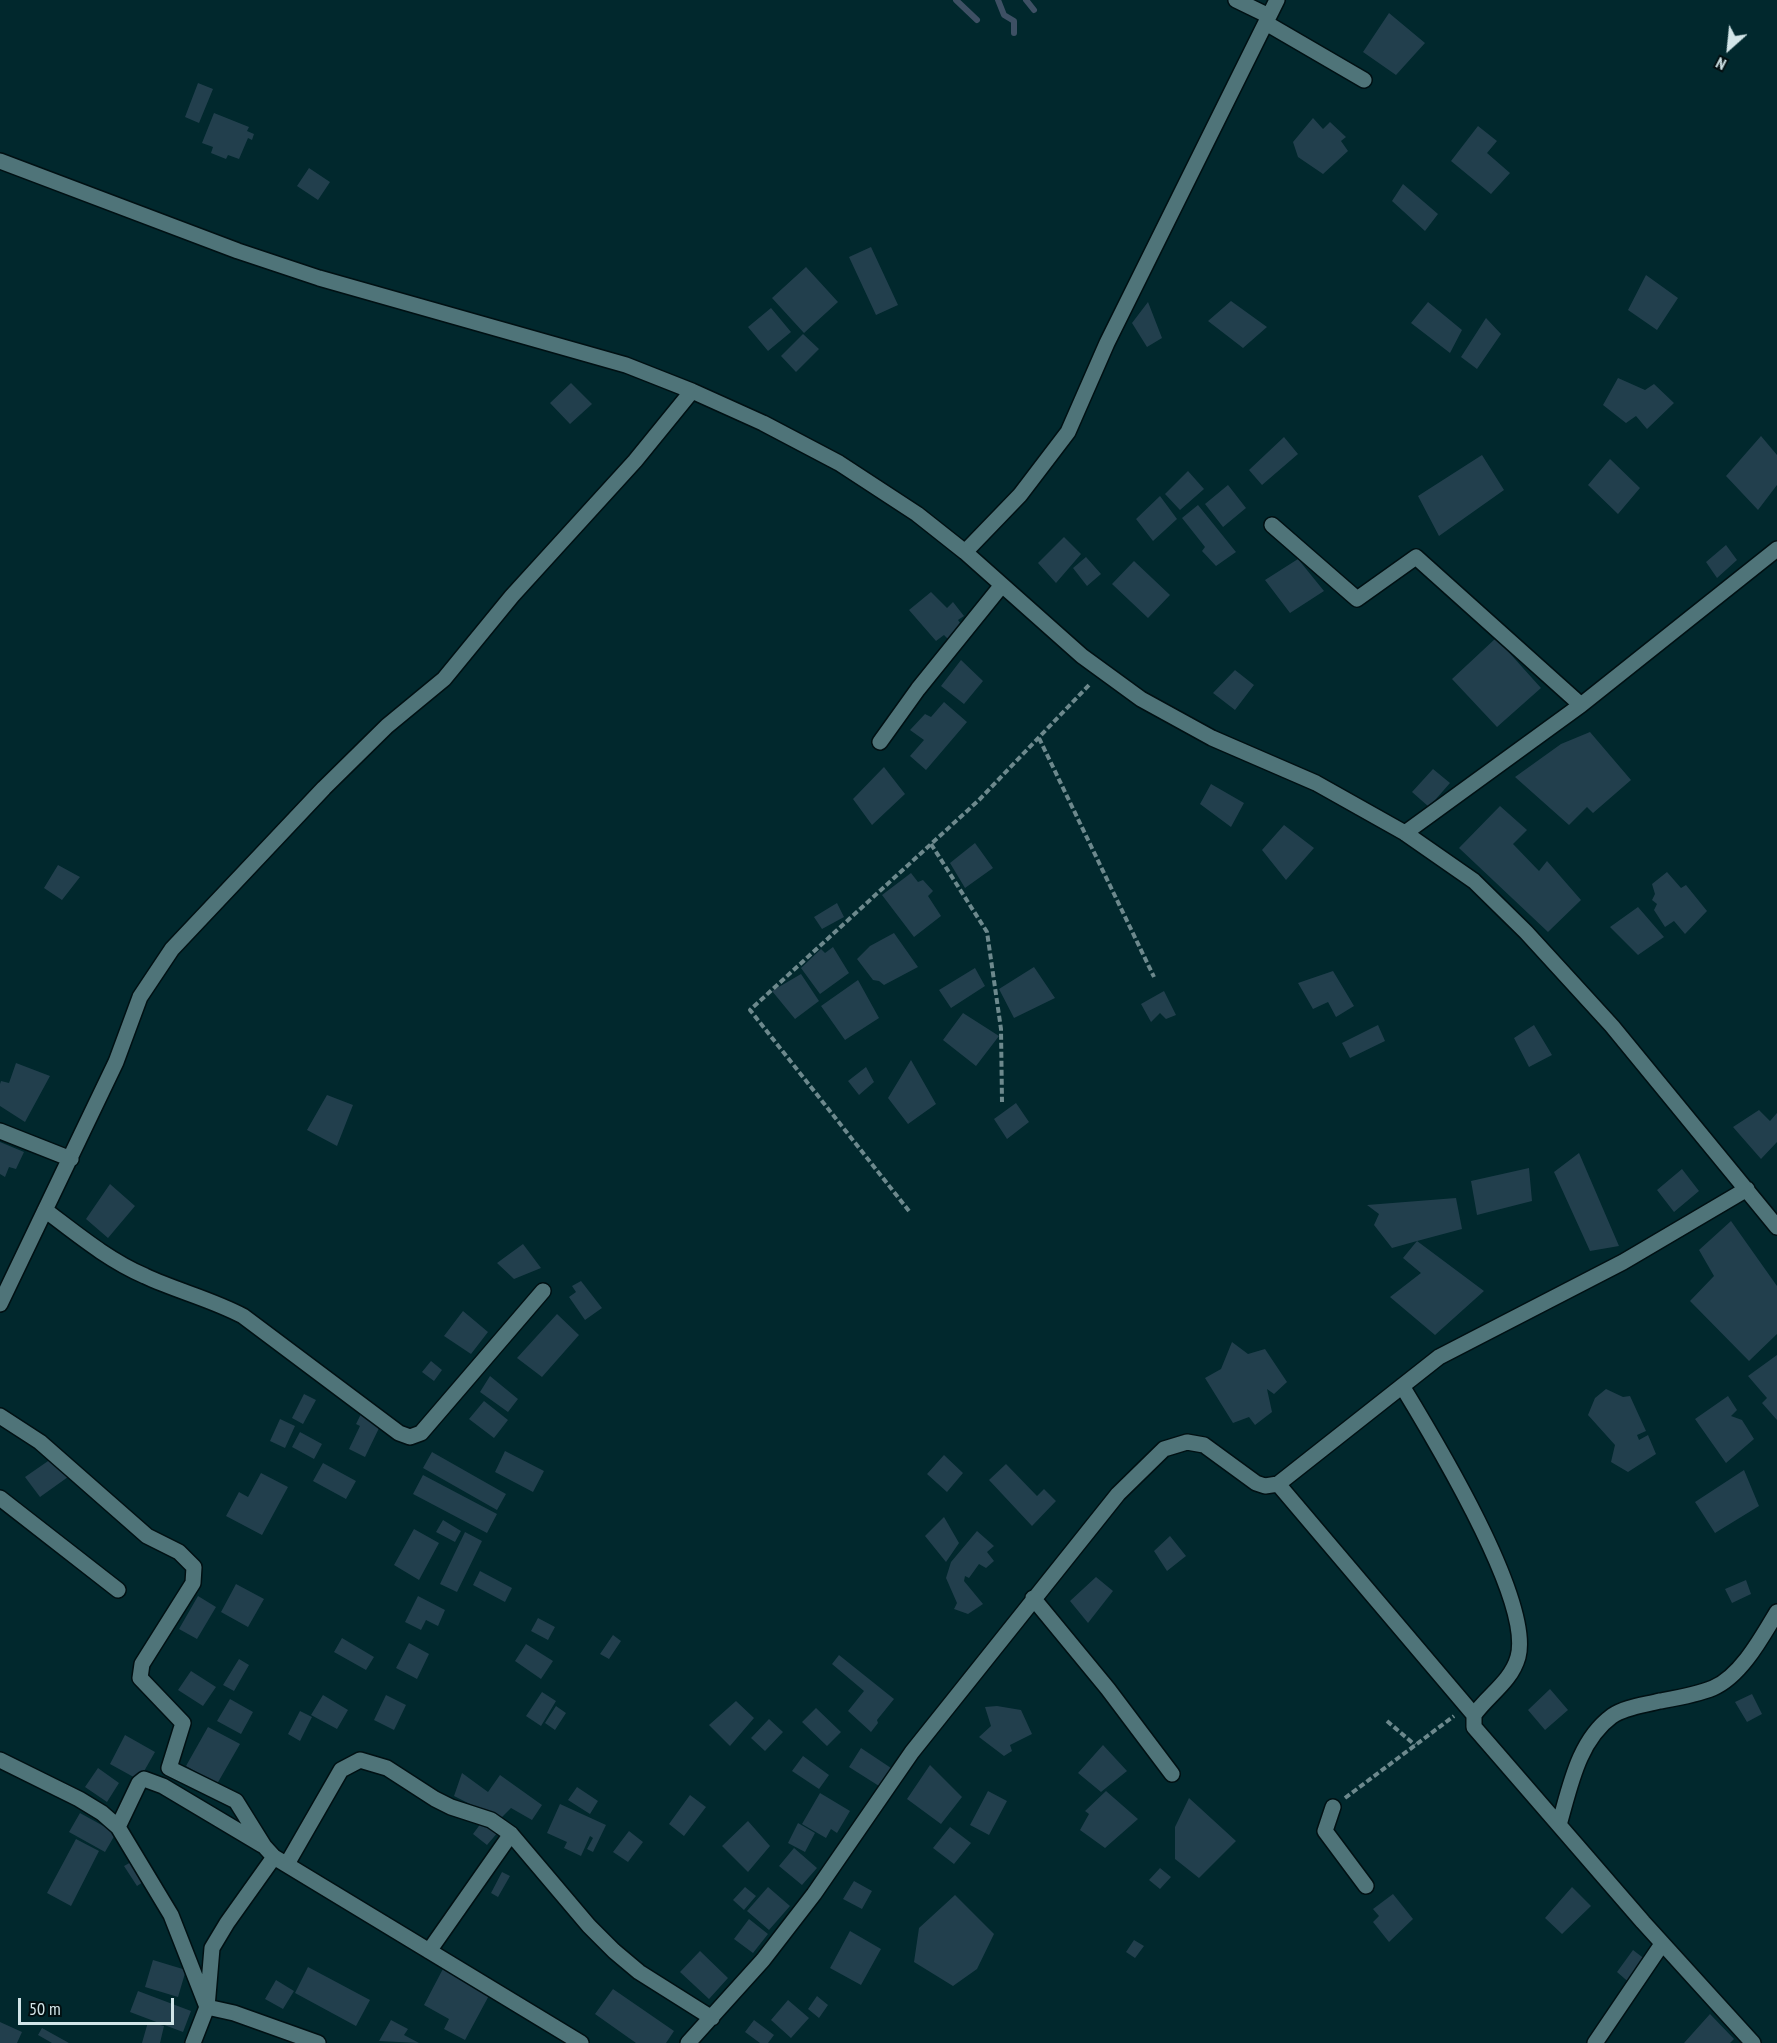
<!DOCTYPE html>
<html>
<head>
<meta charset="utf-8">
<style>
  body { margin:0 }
  #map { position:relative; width:1777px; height:2043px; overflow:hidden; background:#01282d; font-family:"PT Sans Narrow",sans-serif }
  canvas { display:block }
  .north { position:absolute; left:1699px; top:18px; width:60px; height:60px; -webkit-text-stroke:4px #020f11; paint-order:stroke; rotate:207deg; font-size:16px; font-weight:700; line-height:24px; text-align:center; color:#d2e5e8 }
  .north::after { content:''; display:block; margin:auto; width:21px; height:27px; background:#d2e5e8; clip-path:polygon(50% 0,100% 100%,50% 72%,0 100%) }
  .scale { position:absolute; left:18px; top:1998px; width:156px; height:27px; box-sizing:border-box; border:3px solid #d2e5e8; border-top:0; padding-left:8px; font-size:18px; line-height:21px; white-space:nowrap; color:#d2e5e8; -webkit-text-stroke:4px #020f11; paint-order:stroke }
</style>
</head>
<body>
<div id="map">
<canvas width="1777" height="2043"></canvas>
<div class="north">N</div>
<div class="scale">50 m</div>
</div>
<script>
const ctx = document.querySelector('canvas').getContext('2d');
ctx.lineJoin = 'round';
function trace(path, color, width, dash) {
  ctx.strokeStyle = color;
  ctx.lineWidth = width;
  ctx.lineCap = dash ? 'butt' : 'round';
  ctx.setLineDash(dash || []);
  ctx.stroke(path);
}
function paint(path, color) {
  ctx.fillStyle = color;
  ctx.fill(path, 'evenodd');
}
trace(new Path2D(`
  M956,0L977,20
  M998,0L1004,15L1014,21V33
  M1026,0L1034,10`), '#3e5064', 6);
paint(new Path2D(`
  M1389,13L1425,43L1396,75L1363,52Z
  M198,83L213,89L199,123L185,117Z
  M214,113L249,127L247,131L254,134L252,140L248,138L239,159L228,155L226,159L211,153L213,147L202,143Z
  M1313,118L1323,129L1330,122L1346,137L1341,141L1348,151L1323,174L1298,157L1293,142Z
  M1478,126L1497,141L1487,153L1510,173L1491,194L1451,161Z
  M309,168L330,182L318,200L297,186Z
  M1403,184L1438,214L1425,231L1392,201Z
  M871,247L898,305L876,315L849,257Z
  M806,267L838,302L804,333L772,298Z
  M1646,275L1678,298L1657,330L1628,310Z
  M1231,301L1267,327L1243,348L1208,321Z
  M1148,302L1162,338L1147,347L1132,323Z
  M1428,302L1462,330L1450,353L1411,323Z
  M771,308L791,332L768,351L748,327Z
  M1486,318L1501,334L1477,369L1461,357Z
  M803,334L819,349L796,372L781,356Z
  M1618,378L1645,390L1654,384L1674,403L1647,429L1636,416L1626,423L1603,405Z
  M571,383L592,404L570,424L550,403Z
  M1761,436L1777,455V485L1758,510L1726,476Z
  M1284,437L1298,454L1262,485L1249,470Z
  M1482,455L1504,490L1439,536L1418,496Z
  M1610,459L1640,488L1618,514L1588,485Z
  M1188,471L1204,489L1180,510L1165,494Z
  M1228,485L1246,508L1223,527L1205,504Z
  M1160,496L1177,519L1153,541L1136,519Z
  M1198,505L1236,552L1216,566L1202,551L1205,547L1182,518Z
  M1064,537L1081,554L1056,583L1038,563Z
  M1726,545L1737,560L1717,578L1706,562Z
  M1086,557L1101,574L1087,586L1073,568Z
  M1298,559L1324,591L1290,613L1265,580Z
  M1134,561L1170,595L1148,618L1112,584Z
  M931,592L947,608L953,602L964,616L958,620L963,627L949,640L944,635L936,641L909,610Z
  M1496,638L1541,688L1497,727L1452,679Z
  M961,660L983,681L964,704L941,686Z
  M1235,670L1254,685L1235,710L1213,693Z
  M944,702L967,722L926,770L910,756L924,740L910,730L925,714L931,717Z
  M1590,732L1631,780L1593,813L1587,807L1569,825L1515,777L1561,744Z
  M884,767L905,794L872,825L853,799Z
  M1433,769L1450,783L1429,807L1412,792Z
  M1211,784L1244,803L1231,827L1200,804Z
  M1500,806L1527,830L1513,844L1539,871L1547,861L1581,900L1548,932L1459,848Z
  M1284,825L1314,848L1286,880L1262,850Z
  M975,843L993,868L965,888L950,863Z
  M58,865L80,877L62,900L44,888Z
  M1667,872L1681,888L1686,885L1707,911L1685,934L1674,921L1665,927L1654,910L1657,904L1652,900L1655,894L1652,884Z
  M911,873L918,882L923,880L933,891L928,896L941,916L914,937L882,895Z
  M837,903L844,917L822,929L814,917Z
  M1638,907L1664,937L1638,955L1610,927Z
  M894,933L918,967L884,985L879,981L873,980L857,959L870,946Z
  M833,947L849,973L820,994L801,968L821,949L825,953Z
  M1034,967L1055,998L1014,1018L999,989Z
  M975,968L985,986L951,1008L939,990Z
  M1333,971L1354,1006L1336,1017L1328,1002L1313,1009L1298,983Z
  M801,974L819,1001L795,1019L772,991Z
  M858,980L879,1018L845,1040L821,1006Z
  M1164,991L1176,1015L1166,1019L1160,1013L1151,1022L1141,1004Z
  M963,1013L999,1036L976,1066L943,1040Z
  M1378,1025L1385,1041L1350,1058L1342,1043Z
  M1534,1025L1552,1055L1529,1067L1514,1038Z
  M911,1060L936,1104L908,1124L888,1098Z
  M16,1063L50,1076L25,1122L0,1106V1084L1,1081L9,1083Z
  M866,1067L874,1082L859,1095L848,1081Z
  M327,1095L353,1105L337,1146L307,1130Z
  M1016,1103L1029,1122L1007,1139L994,1119Z
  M1759,1110L1770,1121L1777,1113V1142L1761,1159L1733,1127Z
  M0,1142L24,1152L16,1169L9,1167L5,1177L0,1174Z
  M1579,1153L1619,1246L1590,1251L1554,1172Z
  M1529,1168L1532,1201L1477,1215L1471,1181Z
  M1682,1169L1699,1191L1674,1212L1657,1190Z
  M110,1184L135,1206L108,1238L86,1219Z
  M1456,1198L1462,1229L1417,1241L1484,1291L1435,1335L1390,1297L1421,1273L1403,1258L1417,1241L1392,1248L1374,1225L1379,1214L1367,1205Z
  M1731,1221L1777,1286V1334L1749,1361L1690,1301L1714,1276L1699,1250Z
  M523,1244L541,1268L514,1279L497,1263Z
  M581,1281L602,1308L585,1320L569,1297L576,1292L572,1286Z
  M463,1311L488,1332L471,1354L444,1336Z
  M557,1314L579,1335L542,1377L517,1358Z
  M1232,1342L1248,1354L1265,1349L1287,1382L1274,1394L1267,1389L1272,1412L1255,1425L1249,1417L1233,1423L1205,1378L1221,1369Z
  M1777,1355V1420L1762,1403L1767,1398L1748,1376Z
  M431,1361L442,1370L434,1381L422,1372Z
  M490,1376L518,1399L508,1412L480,1392Z
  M1606,1389L1623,1397L1630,1396L1646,1431L1637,1435L1639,1440L1648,1435L1656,1454L1628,1472L1611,1462L1615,1445L1588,1415L1595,1398Z
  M304,1394L316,1400L303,1424L292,1418Z
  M1728,1396L1737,1410L1731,1416L1742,1420L1754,1439L1726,1463L1695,1419Z
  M484,1401L508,1420L494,1438L469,1419Z
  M361,1414L381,1424L365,1457L349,1449L360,1426L356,1424Z
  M280,1419L295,1426L285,1448L270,1441Z
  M300,1432L322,1444L314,1459L292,1447Z
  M505,1451L544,1471L533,1492L495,1472Z
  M432,1452L506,1494L497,1510L423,1468Z
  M944,1455L963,1473L947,1492L927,1474Z
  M51,1459L68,1477L40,1497L25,1477Z
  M323,1463L356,1481L346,1499L313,1481Z
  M1006,1464L1037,1496L1044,1489L1056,1501L1032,1526L989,1480Z
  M1744,1470L1759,1506L1715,1533L1695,1502Z
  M261,1473L288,1487L262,1535L226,1516L239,1492L248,1497Z
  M423,1475L497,1514L487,1533L413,1494Z
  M944,1517L959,1543L946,1562L925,1536Z
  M443,1520L461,1531L455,1542L436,1532Z
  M414,1529L439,1543L419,1580L394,1565Z
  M977,1531L994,1546L987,1552L994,1561L986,1568L979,1564L969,1578L965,1576L964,1581L983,1604L968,1614L954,1609L957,1603L946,1578L951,1562Z
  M465,1532L482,1541L457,1592L440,1584Z
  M1170,1536L1186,1556L1167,1571L1154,1551Z
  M480,1571L512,1588L505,1602L473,1585Z
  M1096,1577L1113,1591L1088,1623L1070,1601Z
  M1746,1580L1751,1594L1732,1603L1725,1589Z
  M236,1584L264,1599L248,1627L221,1612Z
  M198,1596L216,1607L197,1639L179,1629Z
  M418,1596L445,1610L438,1626L426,1620L421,1630L405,1622Z
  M538,1618L555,1627L548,1640L531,1631Z
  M613,1635L621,1641L609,1659L600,1654Z
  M342,1638L374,1657L366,1670L334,1652Z
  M409,1643L429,1654L417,1679L396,1668Z
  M526,1644L553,1661L541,1679L515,1661Z
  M839,1655L894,1699L877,1720L878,1723L871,1732L848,1711L864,1691L832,1664Z
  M239,1659L249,1665L234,1691L223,1685Z
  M191,1671L216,1687L203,1706L178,1690Z
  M1550,1689L1568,1710L1545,1730L1528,1710Z
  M542,1692L556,1701L541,1726L526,1716Z
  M1752,1694L1762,1714L1747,1722L1735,1702Z
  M323,1695L348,1710L337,1729L311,1715Z
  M386,1695L406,1705L394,1730L374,1720Z
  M230,1699L253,1712L241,1734L217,1721Z
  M736,1701L754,1718L730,1746L709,1725Z
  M556,1706L566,1713L555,1730L545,1723Z
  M997,1706L1021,1710L1032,1734L1010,1745L1012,1751L1004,1756L979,1737L991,1726L985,1707Z
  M816,1708L841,1732L827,1746L802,1722Z
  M300,1711L312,1717L300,1741L288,1734Z
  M769,1719L783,1732L765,1751L751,1738Z
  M208,1727L240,1744L217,1784L186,1766Z
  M125,1735L155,1752L139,1780L110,1764Z
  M1103,1745L1127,1771L1101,1792L1078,1773Z
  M861,1748L891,1768L879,1786L849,1767Z
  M803,1756L829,1775L819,1789L792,1771Z
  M930,1765L962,1797L941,1824L907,1799Z
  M98,1768L119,1783L107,1802L85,1787Z
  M462,1773L488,1792L500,1775L542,1805L532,1820L511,1808L500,1819L454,1796Z
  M577,1787L598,1801L590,1814L568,1800Z
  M988,1791L1007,1801L989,1835L970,1825Z
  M1106,1791L1138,1819L1105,1848L1080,1830L1089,1814L1085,1811Z
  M820,1793L850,1811L837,1833L831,1829L826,1838L802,1824Z
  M690,1795L706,1807L684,1836L669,1824Z
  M1189,1798L1236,1841L1199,1878L1175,1859V1827Z
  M560,1804L606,1825L593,1852L587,1849L593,1838L590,1836L581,1856L564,1848L567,1842L547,1833Z
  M80,1813L116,1833L105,1852L69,1832Z
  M484,1819L499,1831L487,1845L473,1834Z
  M748,1821L770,1846L748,1872L722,1846Z
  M798,1823L815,1833L805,1852L788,1843Z
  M950,1827L971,1843L954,1864L933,1848Z
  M629,1831L643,1842L628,1862L613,1852Z
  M76,1839L99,1851L71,1906L47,1893Z
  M794,1848L817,1868L802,1885L779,1866Z
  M133,1861L146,1880L137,1886L124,1866Z
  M1160,1868L1171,1877L1160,1889L1149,1880Z
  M502,1872L510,1876L498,1897L491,1893Z
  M854,1881L872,1891L862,1909L843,1899Z
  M745,1887L756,1896L744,1910L733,1900Z
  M768,1887L790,1906L769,1930L747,1911Z
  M1572,1887L1591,1906L1562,1934L1545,1918Z
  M1393,1894L1413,1919L1389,1942L1373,1922L1379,1916L1373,1909Z
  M955,1895L994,1934L977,1969L953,1986L914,1962L919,1928Z
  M749,1919L768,1934L753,1953L734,1939Z
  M850,1931L881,1949L861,1985L830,1968Z
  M1134,1940L1144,1946L1135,1958L1126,1952Z
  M1633,1950L1646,1960L1632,1985L1617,1972Z
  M700,1951L728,1978L709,1999L680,1972Z
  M153,1960L186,1970L178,1997L145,1987Z
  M445,1965L492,1990L465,2040L444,2029L449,2019L424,2005Z
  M308,1967L370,2000L356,2026L295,1993Z
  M276,1980L294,1991L283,2009L265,1999Z
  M613,1989L674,2031L666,2043H636L595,2014Z
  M138,1991L191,2011L183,2032L130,2012Z
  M817,1996L828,2005L819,2018L808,2009Z
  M788,2000L809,2018L791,2038L771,2020Z
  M1710,2014L1734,2039L1730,2043H1684Z
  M391,2020L408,2029L404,2035L419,2043L379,2041Z
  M754,2020L774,2035L768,2043H760L745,2032Z
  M0,2022L22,2032L17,2043H0Z
  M148,2022L164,2026L160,2043H142Z
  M42,2028L69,2043H52L38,2035Z`), '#223f4d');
const minor = new Path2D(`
  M1236,0L1269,16
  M1266,23L1364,80
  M0,161L238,251L319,278L626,365L692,391L763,423L839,463L917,514L965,552L1082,656L1141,699L1212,738L1316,783L1405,833L1474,881L1526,932L1612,1026L1777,1227
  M1272,525L1357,599L1416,557L1581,705
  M965,552L1020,495L1068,432L1107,343L1277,0
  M880,742L918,689L1002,585
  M1405,833L1581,705L1777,549
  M0,1131L71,1159
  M45,1210C77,1234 108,1260 145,1276C177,1291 211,1299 243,1316L399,1433L410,1437L421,1433L543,1291
  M0,1304L116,1062L140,997L172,949L324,788L387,726L444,679L512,596L635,461L692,391
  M1402,1386C1433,1437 1533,1601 1518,1657C1511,1682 1488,1695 1474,1715V1727L1643,1922L1753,2043
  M0,1416L40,1442L147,1536L179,1552L194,1567L193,1583L142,1664L140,1678L183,1723L169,1768L236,1801L264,1846L274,1857L581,2043
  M1278,1484L1474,1715
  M0,1498L118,1590
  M1033,1598L1108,1689L1172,1774
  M0,1760L79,1799L102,1813L118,1827L171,1915L207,2007L234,2013L318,2043
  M1333,1807L1325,1831L1366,1886
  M1559,1825C1570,1787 1578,1741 1612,1716C1625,1707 1645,1705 1660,1701C1677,1698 1696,1695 1713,1688C1741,1676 1762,1637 1777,1612
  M118,1827L139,1783L144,1779L163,1786L262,1845
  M287,1864L341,1770L360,1760L387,1768L435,1799L451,1807L491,1820L511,1834L589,1926L614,1951L639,1972L712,2018
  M429,1951L511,1834
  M193,2043L207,2007L212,1948L227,1923L274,1857
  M688,2043L763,1960L814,1894L912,1752L1118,1494L1164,1449L1187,1442L1204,1445L1256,1483L1265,1486L1278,1484L1439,1357L1623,1262L1747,1189
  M1595,2043L1662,1944`);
trace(minor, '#001013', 18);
trace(new Path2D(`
  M1039,738L1154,977
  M931,844L987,932L1001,1029L1002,1102
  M909,1211L750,1010L979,800L1091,683
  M1387,1721L1415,1745
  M1345,1798L1454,1716`), '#6d898d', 4, [6, 3]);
trace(minor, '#4f7479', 15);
</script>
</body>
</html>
